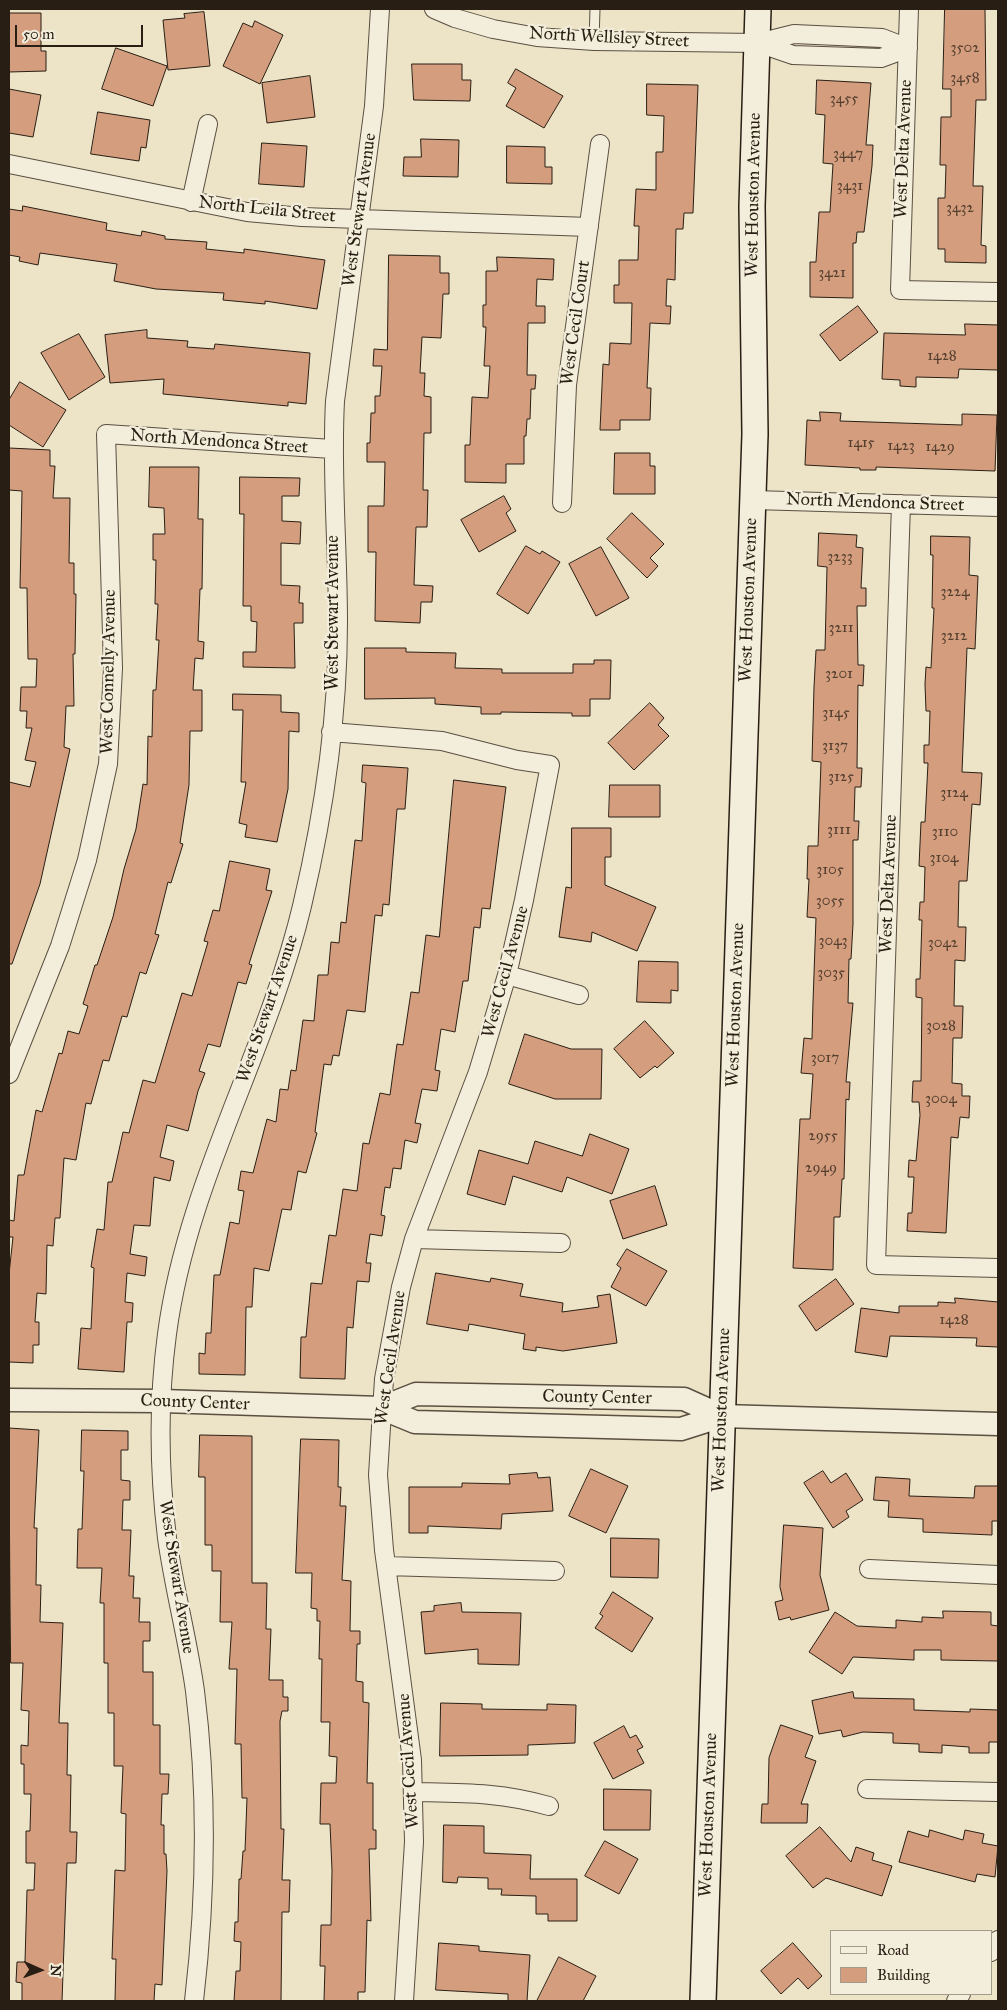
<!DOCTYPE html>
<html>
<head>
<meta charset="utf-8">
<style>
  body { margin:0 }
  #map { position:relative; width:1007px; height:2010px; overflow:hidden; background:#ede3c7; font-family:"IM FELL Great Primer",serif }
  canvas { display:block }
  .frame { position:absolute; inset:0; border:10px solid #291e14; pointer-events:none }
  .legend { position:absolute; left:830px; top:1930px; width:162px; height:65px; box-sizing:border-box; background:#f3eddb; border:1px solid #a29a8b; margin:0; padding:6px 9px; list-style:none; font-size:15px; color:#291e14 }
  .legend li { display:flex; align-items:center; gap:10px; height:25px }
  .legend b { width:25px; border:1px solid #a29a8b }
  .north { position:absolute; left:15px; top:1945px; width:50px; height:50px; -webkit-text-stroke:4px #f3eddb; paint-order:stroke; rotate:92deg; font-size:14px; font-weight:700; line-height:20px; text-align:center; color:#291e14 }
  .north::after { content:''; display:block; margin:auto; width:18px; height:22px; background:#291e14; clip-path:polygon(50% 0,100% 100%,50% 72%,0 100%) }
  .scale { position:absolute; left:15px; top:25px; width:128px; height:22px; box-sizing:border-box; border:2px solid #291e14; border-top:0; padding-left:6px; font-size:15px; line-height:18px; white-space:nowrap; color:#291e14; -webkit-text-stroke:4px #f3eddb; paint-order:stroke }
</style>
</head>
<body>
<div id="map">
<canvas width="1007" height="2010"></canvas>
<div class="frame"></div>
<ul class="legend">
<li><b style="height:6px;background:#f3eddb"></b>Road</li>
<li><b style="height:14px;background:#d49e7e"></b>Building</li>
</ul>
<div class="north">N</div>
<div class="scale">50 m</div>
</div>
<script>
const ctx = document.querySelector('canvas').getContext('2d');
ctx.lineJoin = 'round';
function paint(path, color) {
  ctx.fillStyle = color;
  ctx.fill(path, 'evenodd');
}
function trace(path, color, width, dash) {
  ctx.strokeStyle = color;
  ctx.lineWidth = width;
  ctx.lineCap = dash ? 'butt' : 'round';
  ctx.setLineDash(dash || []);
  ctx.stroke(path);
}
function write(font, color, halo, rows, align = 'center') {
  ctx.font = font + ' "IM FELL Great Primer",serif';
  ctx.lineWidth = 4.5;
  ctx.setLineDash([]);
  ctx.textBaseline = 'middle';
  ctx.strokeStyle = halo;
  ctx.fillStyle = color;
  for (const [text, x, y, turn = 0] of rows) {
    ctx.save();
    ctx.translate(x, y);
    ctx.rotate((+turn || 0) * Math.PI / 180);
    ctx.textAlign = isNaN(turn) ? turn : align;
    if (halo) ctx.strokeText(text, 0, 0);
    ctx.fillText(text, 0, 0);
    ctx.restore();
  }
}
const building = new Path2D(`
  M945,9H985L986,100H976L973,186H983L981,245L986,246V263L945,262V249H938V198H945L946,165H940L941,117H951V89H943Z
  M204,12L210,66L168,70L163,20L185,18L184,14Z
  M10,13H41V51H46V71L9,72Z
  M255,21L283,35L260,84L223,66L243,23L252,27Z
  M116,48L167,66L153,106L102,89Z
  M412,64H462V80H471L470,101L414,100Z
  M516,69L563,96L544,128L506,106L516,88L508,83Z
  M310,76L315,117L267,123L262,83Z
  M817,80L871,83L866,145H873L872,166L864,232H857L856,243H853V298L810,297V262H816L819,212H830L833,164L823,163L825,115L816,114Z
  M647,84L698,85L693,213H684L683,229H676L675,280L667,279L666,306H671L670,324L650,323L647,388H651L650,420H620V430H600L603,364L609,365L610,343L631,344L632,303H614V285H619V260H638L639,226H634L636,189L656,190V152H663L664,116L647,115Z
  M9,89L41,95L33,137L9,133Z
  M98,112L150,120L146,148L141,147L139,161L91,154Z
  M421,139L459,140L458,177L403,176L404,157H421Z
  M262,143L307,146L304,187L259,184Z
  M507,146L545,147V167H552V184L507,183Z
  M23,206L107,223L106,230L141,236L142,231L165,236V239L207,242L206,249L244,253V249L325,260L317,309L265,301V304L223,300L224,293L156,289L114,281L117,264L40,253L38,265L19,261L20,257L9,255V209L22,211Z
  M389,255L440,256V273H449V294H443L441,338L422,337L420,373H425L424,396L431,397V433H424L423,490H428L427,527H416L414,585L433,586L432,602H421L420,623L375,621L376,552H368V506H384L385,462H367V443H370L371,413H375V396H380L382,366H373L374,349L387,350Z
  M497,257L554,259L553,280L537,279L536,306H545V323H528L527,375H536L535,389H531L530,419H527L526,436H524V464H506V483L465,482V445H470L472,397L488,398L490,366H484L486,327H483V305H486V271H497Z
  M858,306L878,332L840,361L820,335Z
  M965,324L998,325V370L959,369L958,378L916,377V387L900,386V380L882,379L884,333L965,335Z
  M147,330V338L188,341L187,347L214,349L215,344L310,353L306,404L288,402V406L163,394L164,379L110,383L105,335Z
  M79,334L105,377L69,400L41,353Z
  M20,382L66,410L43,447L9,425V400Z
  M820,412L841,413L840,421L962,425V414L997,415L995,471L876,467V470H860V468L805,465L807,420L820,421Z
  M9,448L50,450V466H55L53,498H70L69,563H74V594H76L75,654H73L74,706H66L64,747L70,749L40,884L12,964H9V782L30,787L36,762L25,760L32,728H26L27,711H20L21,687H36L37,659H28L27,588H20L22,491L9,490Z
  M615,453H650V466H655V494H614Z
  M150,467H199L198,519H203L202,589H200L198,641L204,642L203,659L195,658L193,690H202V731H190L189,785L180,843L183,844L171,883L168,882L155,934L159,935L146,974L140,972L127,1017L122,1016L109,1061L103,1060L91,1104L86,1103L76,1160L64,1158L60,1218H55L53,1246L47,1245L46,1294L37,1293L35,1322H39V1345H33V1363L9,1362V1274L13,1237H9V1220L14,1221L18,1175H24L36,1110L42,1112L59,1053L62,1054L68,1031L79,1034L88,1006L83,1004L95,965H97L113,917L124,869L136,829L143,784L147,785L148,736L152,737L153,690H156L159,640H156L158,604H155L156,560H153V534H165L164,508L149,507Z
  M240,477L300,478L299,496H282V521L301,522L300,544L281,543V585L300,586L299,603H303V623H294L295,668L243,667V652H256L257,622L251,621V606H243L244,514H240Z
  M504,496L511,509L506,513L516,531L479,552L461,520Z
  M632,513L664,544L650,558L658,566L647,578L607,539Z
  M819,533L857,535L856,547L863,548L861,588H866V606H857L858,665H864L863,686L858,685L857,768H862L861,787H855L854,821H859L858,840H853V924L851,959H849L848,1003H853L846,1082H850L849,1100L846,1099L844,1179H842L840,1217H834L833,1270L793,1268L800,1119H810L813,1074L801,1073L804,1038L812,1039L813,1002L816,918L807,917L809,879H807L808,846H818L821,762L812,761L814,687L816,650H825L827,567L818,566Z
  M931,536L970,537L969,575L978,576L975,649L967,648L962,772L982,773L980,805L972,804L967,881H959L958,927H966L965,961L955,960L954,1006H963L962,1038H953L952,1083L962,1084V1096H970L969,1118L960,1117L958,1138L951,1137L946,1233L907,1231L908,1213H912L914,1177H908L909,1160L916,1161L920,1115L919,1102H912L913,1081H921L922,998L916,997V979H920L922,920H919L920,902H924L925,867L919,866L921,822H925L928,763H924V745H929L930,711H926L925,684L926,667L931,668L934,608H932L933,555H931Z
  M526,546L540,554L542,551L560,562L528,614L497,594Z
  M601,547L629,598L596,616L569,564Z
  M365,648H406V652L456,653L455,668L502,669V673H573V664H594V660H611L610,699H590V716H572V713L501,712V714H481V707L435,704V698L365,699Z
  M233,694L281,695V712L299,713V732L289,731L288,789L277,842L245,837L247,825L239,823L246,782H241L243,710H233Z
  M650,703L664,718L658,725L669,736L634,770L608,743Z
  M363,765L408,768L405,809H397L389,905L383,904L382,916L375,915L365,1012L347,1010L339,1056L333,1055L331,1065L324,1064L315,1132L317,1133L306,1173L298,1171L291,1210L282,1209L269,1271L254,1268L252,1307H246L245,1375L199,1374V1353L205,1354L206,1333H211L214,1275H220L230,1222L239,1224L244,1191L238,1190L241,1171L253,1173L267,1119L276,1122L280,1089L288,1090L291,1070L296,1071L303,1020L314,1021L318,975H328L331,942L339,943L341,922L346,923L355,840L362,841L366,783L362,782Z
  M454,780L506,787L490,909L482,908L480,928L474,927L468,981H463L455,1032L441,1029L435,1070L440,1071L437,1091L422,1089L415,1123L421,1124L417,1143L405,1140L401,1169L393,1168L390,1188L385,1187L381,1215L385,1216L382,1236L370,1234L366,1263H371L369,1282L357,1281L353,1328L347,1327L345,1379L300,1378L301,1337H306L311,1283L322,1284L329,1235L336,1236L343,1189L357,1191L363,1143L369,1144L380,1093L390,1095L397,1044L403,1045L411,992L419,993L426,935L439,937Z
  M610,785H660V817H609Z
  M572,828H611V857H605V885L656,907L637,951L592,932L591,942L559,937L566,887L571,888Z
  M230,861L270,869L266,890L272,891L249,964L252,965L246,984L238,982L220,1047L208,1044L199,1071L205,1073L198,1091L188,1131L167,1125L160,1157L174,1161L170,1181L154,1177L150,1226L134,1225L130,1254L147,1257L145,1276L127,1273L125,1302L133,1303L132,1322H127L124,1372L78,1369L81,1328L91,1329L94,1268L91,1267L97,1229L104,1230L108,1182H112L123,1132L129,1133L143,1080L155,1083L182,993L192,996L208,942L204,941L213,910L219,911Z
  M639,961L678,962V991L671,990V1003L637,1002Z
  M645,1021L674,1053L657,1068L655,1066L640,1078L614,1049Z
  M525,1034L571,1049H602L601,1099H555L509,1084Z
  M590,1134L629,1149L612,1194L567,1177L562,1192L513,1176L505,1205L467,1194L479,1150L528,1164L535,1141L582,1156Z
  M655,1186L667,1225L623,1239L610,1201Z
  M627,1249L667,1271L646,1306L611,1287L621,1268L617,1265Z
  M436,1273L490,1282L491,1278L523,1284L520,1296L563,1303L562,1312L599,1307L597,1296L610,1294L617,1343L563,1351L536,1347V1351L523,1349L525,1334L469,1324L468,1331L427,1324Z
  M836,1279L854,1304L816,1331L799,1306Z
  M955,1298L998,1302V1347L976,1346L977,1338L890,1336L887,1357L855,1352L861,1308L899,1313V1306H938V1302L955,1303Z
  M9,1428L39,1430L34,1528H37L36,1585H41L40,1622L63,1623L59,1723H68L67,1775H71L70,1832H77L76,1863H67L62,2001H22V1983L16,1982L17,1962H25L27,1890H34L35,1863H26V1831H30L31,1794H24V1764H21V1745L28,1746L29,1711L21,1710L23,1663H11Z
  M82,1430L128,1431V1450H121V1480L130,1481V1500H123L122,1530H131L129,1576H134L133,1598H140L139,1622H150V1641H143V1672H153V1725H160V1774H169L168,1794H162L161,1825H164V1854H166L167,1871L162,1985L155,1984L154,2001H115L116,1959H112L115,1870L125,1871L126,1814L121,1813L123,1766H114V1713H108V1663H104V1603H100L102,1568H77L78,1529H82L84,1471H81Z
  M200,1435L252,1436V1583H267L266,1629H271L269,1680H283V1697H288V1711H282L280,1721L281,1829H284L282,1880H290L289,1912H282L281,2001H234L236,1971H240L241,1942L234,1941L235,1922H238L239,1879H241L243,1851H245L247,1798H242L241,1744H235L237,1669H229L232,1622H220L221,1571H212V1545H205V1477H199Z
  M301,1439L339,1440L338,1487H341L340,1506H346L342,1580L351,1581L350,1631H360V1644H357L356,1681L363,1682V1702L369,1703L367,1783H373V1830H376V1849H369L371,1921L367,1920L365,1992H358V2001H324L325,1966H320L321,1925H331L332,1870L330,1824H320L321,1783H336L337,1757L329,1756L330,1722H321L322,1659H319L320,1621H317V1609L311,1608L312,1573H296Z
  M591,1469L628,1486L606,1533L569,1516Z
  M823,1471L831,1483L846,1473L863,1500L846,1511L849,1517L833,1528L804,1483Z
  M537,1473L538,1478L550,1477L553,1511L502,1514L501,1529L428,1526V1533H409V1487H462V1483L510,1484L509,1475Z
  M876,1477L910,1479L909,1496L974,1498L975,1486H998V1521H992V1535L923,1532V1519L888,1517L889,1501L874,1500Z
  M784,1525L823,1528L820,1575L829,1610L791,1620L790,1617L779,1620L775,1602L783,1600L780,1587Z
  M611,1538L659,1539L658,1578L611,1577Z
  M613,1592L653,1618L632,1652L595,1628L603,1616L600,1614Z
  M461,1603L462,1612L521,1613L519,1665L478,1664V1649L425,1654L421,1612L434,1611V1606Z
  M943,1611L991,1612V1625L998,1626V1661L941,1660V1650H914V1660L853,1657L842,1674L809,1652L835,1612L857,1626L896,1628V1620L922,1622V1617L943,1618Z
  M853,1692L854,1698L914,1699V1710L970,1712V1709L998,1710V1742H989V1753H969V1747L942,1745V1753L919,1752V1744L893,1743V1733L863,1732L843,1737L841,1730L819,1734L812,1701Z
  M441,1703L482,1704V1709L547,1710V1704L576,1705L575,1743L528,1745V1755L440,1756Z
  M781,1725L813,1736L805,1757L816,1761L801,1804H808L807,1823H761L762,1804H768L769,1758Z
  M624,1726L630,1738L636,1735L643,1747L637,1750L644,1763L613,1779L594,1743Z
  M604,1789L651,1790L650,1830H604Z
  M444,1825L484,1826V1853L531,1855L530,1879H577V1921H548V1914H536V1896L501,1895L502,1889H488V1878L458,1877L457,1883L443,1882Z
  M820,1827L851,1862L856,1847L874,1853L872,1860L892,1866L882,1896L826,1878L813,1888L786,1856Z
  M930,1830L963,1840L965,1830L984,1834L982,1843L998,1846L995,1877L977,1874L975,1882L899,1862L908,1831L928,1837Z
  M605,1841L638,1859L619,1894L585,1876Z
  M439,1943L479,1946V1951L530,1955L527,2001H508V1994L436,1990Z
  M793,1943L822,1976L808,1989L798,1978L781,1994L761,1971Z
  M559,1957L596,1976L583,2001H537Z`);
paint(building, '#d49e7e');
trace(building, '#291e14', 1);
const service = new Path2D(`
  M594,41L595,9`);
const minor = new Path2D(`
  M434,9L455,18L493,29L537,37L594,41L758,43L794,34L882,38L908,48
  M909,9L900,290L998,292
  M758,43L793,55L881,58L908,48
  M9,164L247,212L302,217L589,227
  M191,202L208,124
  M753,500L998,507
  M562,503L567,385L600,144
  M901,504L876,1265L998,1268
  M331,732L442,741L517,760L550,765L524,900L507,975L478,1072L414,1239L401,1287L384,1379L378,1475L384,1550L412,1760L414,1842L404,2001
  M507,975L579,995
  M9,1074L60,946L87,860L108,764L113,668L106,434L332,449
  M414,1239L561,1243
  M386,1566L555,1571
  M869,1569L998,1575
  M867,1789L998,1792
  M413,1792C463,1793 500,1792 549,1806
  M991,1952L998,1940
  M194,2001C206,1898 208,1794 195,1691C188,1640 174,1589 167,1538C159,1471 158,1401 167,1334C187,1182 267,1053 302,906C324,813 338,717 338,622C338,548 331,475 335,401L374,106L380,9
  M956,2001L961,1994`);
const tertiary = new Path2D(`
  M9,1400L162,1401L381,1408L415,1422L681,1429L722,1416L998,1424
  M381,1408L416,1394L684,1399L722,1416`);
const secondary = new Path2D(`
  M703,2001L755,434L752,206L758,9`);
trace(service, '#5a4f41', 11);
trace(minor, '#5a4f41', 20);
trace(tertiary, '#5a4f41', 25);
trace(secondary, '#291e14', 28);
trace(service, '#f3eddb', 9);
trace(minor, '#f3eddb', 18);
trace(tertiary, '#f3eddb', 22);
trace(secondary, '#f3eddb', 25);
write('15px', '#543e2e', null, [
  ["3502",965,48],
  ["3458",965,78],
  ["3455",844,99],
  ["3447",848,154],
  ["3431",850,186],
  ["3432",960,208],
  ["3421",832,273],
  ["1428",942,356],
  ["1415",861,443],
  ["1423",901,446],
  ["1429",940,447],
  ["3233",840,557],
  ["3224",955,592],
  ["3211",841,628],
  ["3212",954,636],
  ["3201",839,674],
  ["3145",836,713],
  ["3137",835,746],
  ["3125",841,777],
  ["3124",954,793],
  ["3111",839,830],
  ["3110",945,832],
  ["3104",944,858],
  ["3105",830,870],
  ["3055",830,901],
  ["3043",833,941],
  ["3042",943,943],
  ["3035",831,973],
  ["3028",941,1026],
  ["3017",825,1058],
  ["3004",941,1099],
  ["2955",823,1136],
  ["2949",821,1168],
  ["1428",954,1320]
]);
write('18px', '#291e14', '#f3eddb', [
  ["North Wellsley Street",609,38,3],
  ["West Delta Avenue",904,149,-88],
  ["West Houston Avenue",754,195,-89],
  ["North Leila Street",267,210,6],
  ["West Stewart Avenue",360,210,-82],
  ["West Cecil Court",576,323,-82],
  ["North Mendonca Street",219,442,4],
  ["North Mendonca Street",875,503,2],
  ["West Houston Avenue",749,600,-88],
  ["West Stewart Avenue",334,613,-90],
  ["West Connelly Avenue",109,672,-89],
  ["West Delta Avenue",889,884,-88],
  ["West Cecil Avenue",506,972,-75],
  ["West Houston Avenue",736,1005,-88],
  ["West Stewart Avenue",268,1009,-71],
  ["West Cecil Avenue",391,1358,-82],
  ["County Center",597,1398,1],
  ["County Center",195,1403,2],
  ["West Houston Avenue",722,1410,-88],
  ["West Stewart Avenue",176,1577,81],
  ["West Cecil Avenue",409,1761,-94],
  ["West Houston Avenue",709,1815,-88]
]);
</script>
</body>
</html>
